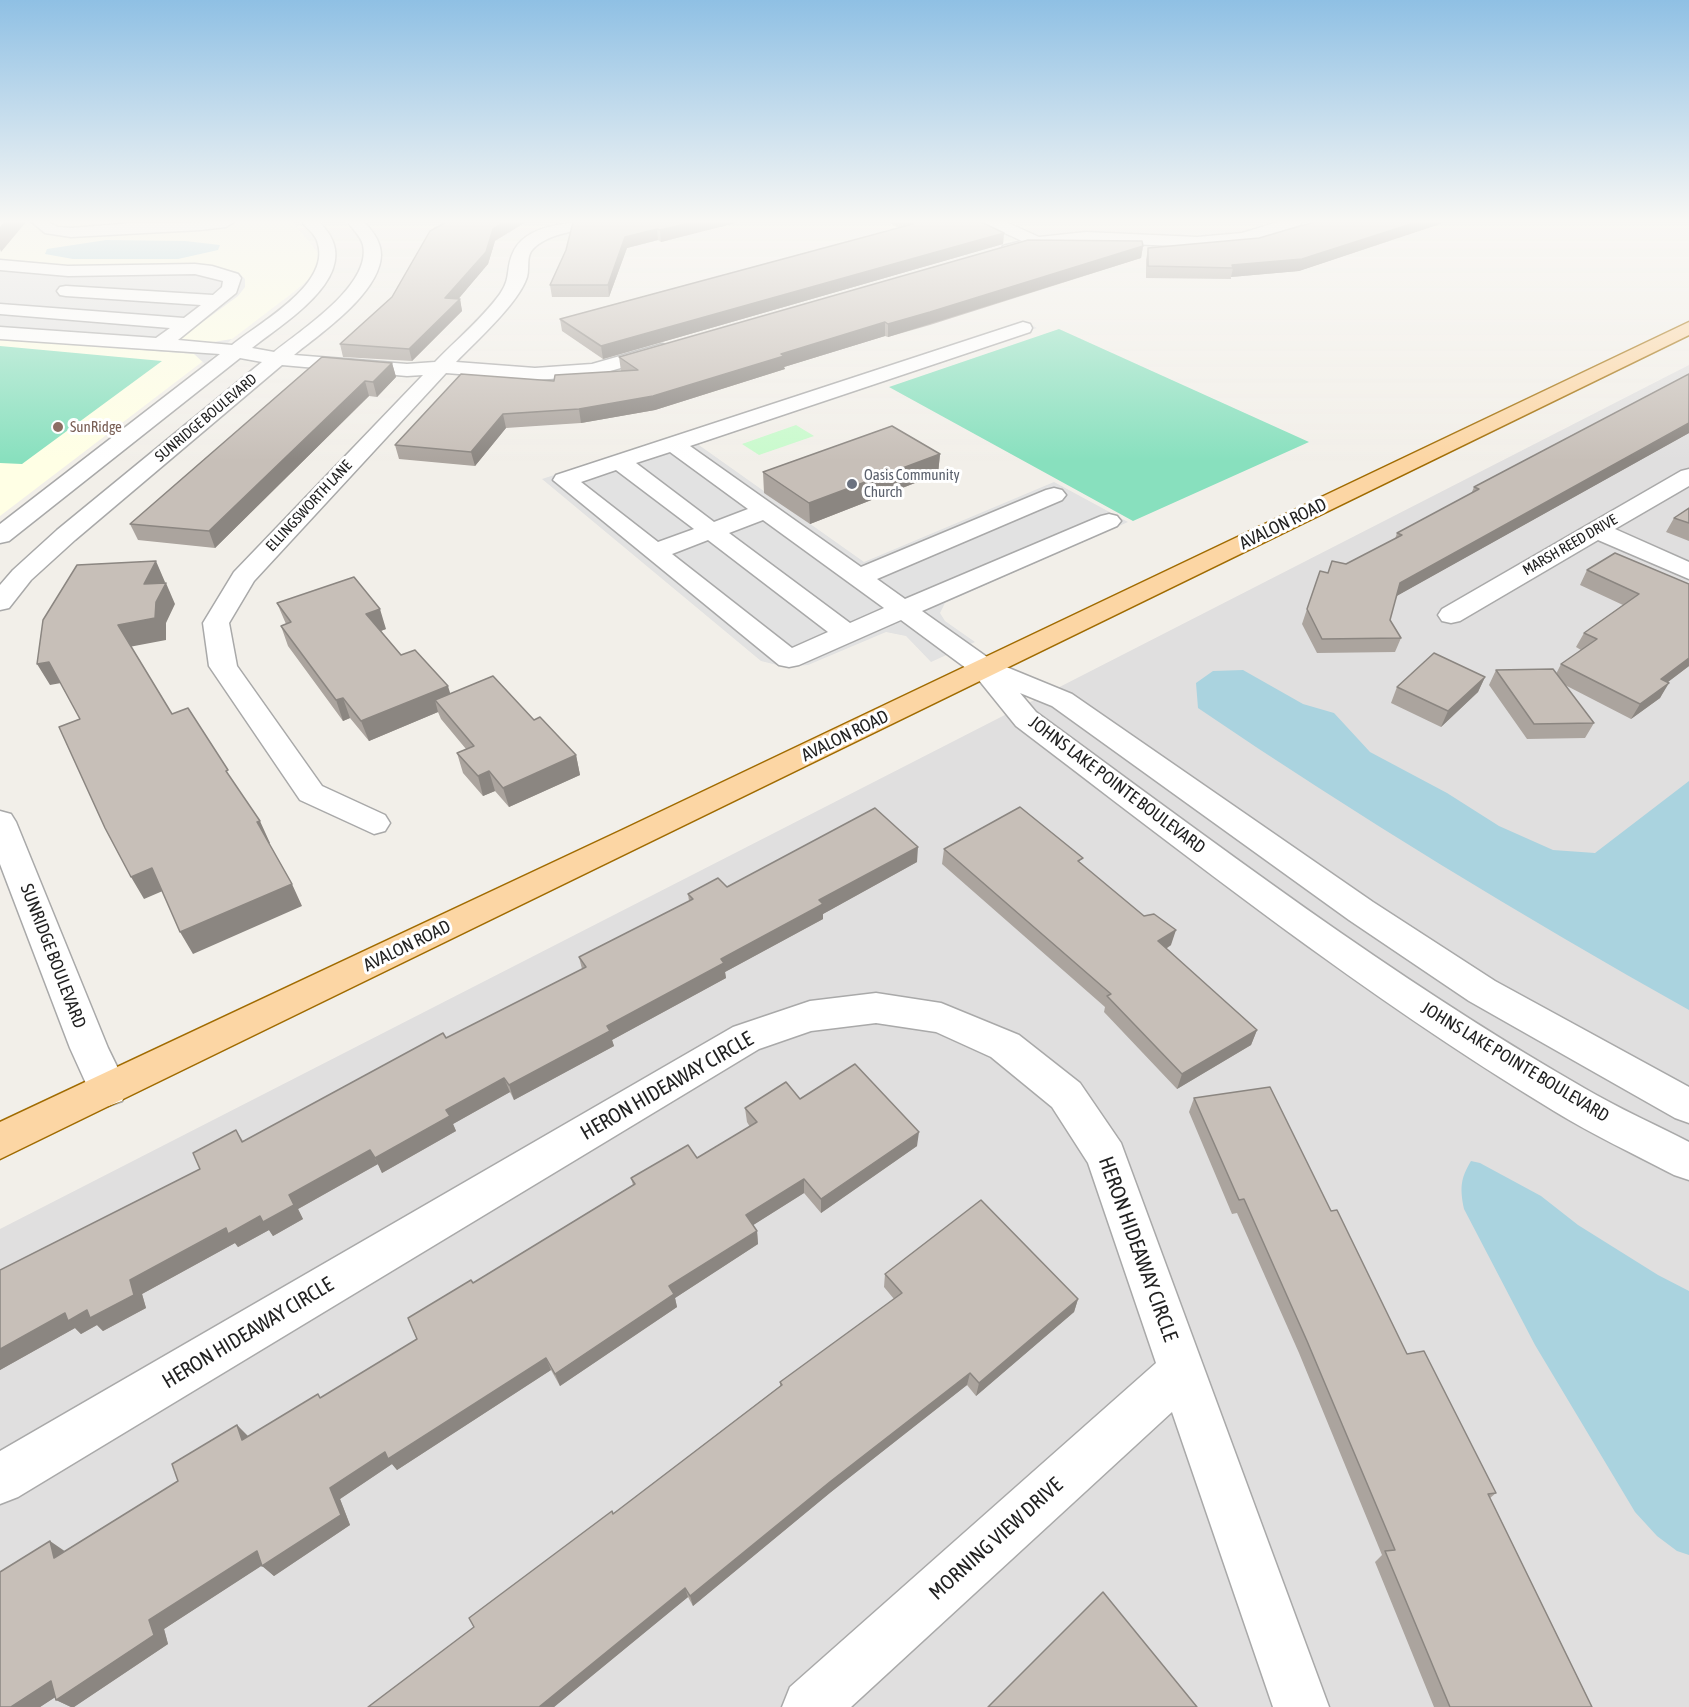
<!DOCTYPE html>
<html>
<head>
<meta charset="utf-8">
<style>
  body { margin:0 }
  canvas { display:block; background:#f2efe9 }
</style>
</head>
<body>
<canvas width="1689" height="1707"></canvas>
<script>
const ctx = document.querySelector('canvas').getContext('2d');
ctx.lineJoin = 'round';
function paint(path, color) {
  ctx.fillStyle = color;
  ctx.fill(path, 'evenodd');
}
function trace(path, color, width, dash) {
  ctx.strokeStyle = color;
  ctx.lineWidth = width;
  ctx.lineCap = dash ? 'butt' : 'round';
  ctx.setLineDash(dash || []);
  ctx.stroke(path);
}
function write(font, color, halo, rows, align = 'center') {
  ctx.font = font + ' "Asap Condensed",sans-serif';
  ctx.lineWidth = 6;
  ctx.setLineDash([]);
  ctx.textBaseline = 'middle';
  ctx.strokeStyle = halo;
  ctx.fillStyle = color;
  for (const [text, x, y, turn = 0] of rows) {
    ctx.save();
    ctx.translate(x, y);
    ctx.rotate((+turn || 0) * Math.PI / 180);
    ctx.textAlign = isNaN(turn) ? turn : align;
    if (halo) ctx.strokeText(text, 0, 0);
    ctx.fillText(text, 0, 0);
    ctx.restore();
  }
}
paint(new Path2D(`
  M1689,365V1707H0V1229Z`), '#e0dfdf');
paint(new Path2D(`
  M0,222H292L327,263L295,291L0,516Z`), '#ffffe5');
paint(new Path2D(`
  M796,425L814,436L759,455L742,444Z`), '#c8facc');
paint(new Path2D(`
  M1059,329L1309,442L1133,521L889,387Z
  M0,346L162,361L22,464L0,463Z`), '#88e0be');
paint(new Path2D(`
  M18,260L66,266L114,267L197,265L218,267L238,272L245,279V287L238,296L181,338L185,342L207,343L232,339L205,364L194,354L0,339V262Z
  M1025,321L1037,328L696,443L864,562L1054,482L1128,522L945,603L940,613L945,621L975,642L931,662L906,636L886,632L808,665L785,667L761,661L542,479Z`), '#e2e2e2');
paint(new Path2D(`
  M106,240L185,241L220,245L218,250L178,259H73L45,254L47,249Z
  M1243,670L1303,704L1334,713L1370,752L1447,793L1499,826L1553,850L1595,853L1689,781V1010C1521,916 1357,816 1198,708L1196,683L1213,671Z
  M1471,1161L1480,1163L1541,1196L1578,1225L1658,1275L1689,1291V1555L1677,1551L1657,1536L1635,1512L1535,1345L1464,1209C1460,1189 1460,1179 1471,1161Z`), '#aad3df');
const minor = new Path2D(`
  M32,222H48L58,227L71,228L133,223L234,222L226,227L200,230L71,237L45,233Z
  M302,222H319C371,271 286,321 252,348L274,352C301,330 372,285 363,245C361,236 353,230 348,222H364C373,231 381,242 381,255C380,293 321,333 294,355L407,364L435,362C456,340 482,319 500,294C511,278 506,270 512,255C524,222 575,222 603,222L601,225C579,231 552,232 535,247C525,255 530,266 527,277C519,303 475,342 456,362L535,368L592,364L662,344L669,346L672,350L669,354L593,376L535,380L446,373L254,581L229,623L237,666L322,786L385,815L390,823L385,831L374,834L300,800L209,666L203,623L234,572L423,375L407,376L282,365L75,540L31,580L9,608L0,610V585L13,570L57,530L262,362L240,358L9,541L0,543V524L220,354L0,339V327L156,338L170,328L0,314V304L184,318L201,305L66,296L60,295L57,291L60,287L66,286L213,295L222,287L223,281L195,274L68,276L0,270V260L68,266L195,264L212,266L238,274L241,278L236,293L178,340L232,345C259,323 330,285 318,244C316,234 308,230 302,222Z
  M985,222H1006L1039,237L1086,232L1197,237L1242,233L1278,222H1302L1300,225L1244,243L1197,247L1086,242L1038,247L1009,255L1001,250L1003,246L1022,241L987,225Z
  M1023,322L1030,324L1032,328L1030,332L690,446L861,567L1046,490L1054,488L1062,490L1066,495L1062,500L877,579L905,599L1101,516L1109,514L1117,516L1121,521L1117,526L922,611L994,662L1072,694L1373,902L1495,981L1689,1087V1123L1675,1118L1469,1001L1349,920L1052,706L1020,693L1036,712C1215,843 1392,978 1584,1088C1618,1108 1654,1124 1689,1142V1180L1674,1175C1634,1154 1593,1135 1554,1111C1365,997 1191,859 1016,726L974,674L901,620L799,665L789,667L779,665L553,480L556,475ZM670,452L748,509L714,522L636,463ZM616,470L694,529L658,542L581,482ZM763,520L884,608L850,623L729,533ZM708,540L828,632L792,648L672,554Z
  M1689,469V486L1615,529L1689,562V579L1598,540L1460,621L1451,623L1442,621L1438,615L1442,609L1681,471Z
  M0,811L11,814L16,822L108,1048L128,1089L122,1101L108,1106L94,1101L70,1048L0,864Z
  M876,993L941,1003L1019,1035L1080,1083L1121,1143L1329,1707H1273L1172,1412L851,1707H782L790,1687L1156,1363L1088,1163L1052,1107L991,1057L936,1032L876,1023L811,1031L759,1049L18,1497L0,1504V1451L733,1027L810,1001Z`);
const major = new Path2D(`
  M1689,322V335L0,1159V1122L622,830Z`);
trace(minor, '#a9a9a9', 3);
trace(major, '#a06b00', 3);
paint(minor, '#fff');
paint(major, '#fcd6a4');
paint(new Path2D(`
  M573,222H739L661,242L658,240L627,248L609,297H552L550,285L566,250Z
  M887,222H981L1004,233L1003,244L603,359L562,331L560,319L899,228Z
  M1443,223L1299,271L1231,277V279L1146,278V260L1148,248Z
  M495,241L488,264L458,299H460L462,311L412,361L343,357L340,344L392,297Z
  M1143,246L1141,258L930,325L888,337L885,336L784,367L785,369L655,410L581,423L506,428L475,466L399,459L395,445L554,381L621,371L619,357Z
  M392,363L396,377L377,397L369,396L215,548L138,540L130,524Z
  M1689,374V433L1396,596L1390,620L1401,638L1395,652L1317,653L1302,624L1307,609L1328,573L1395,539L1397,533L1471,494L1474,487Z
  M940,454L938,474L810,524L764,493L763,472Z
  M1689,508V541L1666,532L1674,518Z
  M1615,553L1689,666L1668,682L1660,698L1631,719L1565,685L1594,723L1585,738L1527,739L1489,685L1496,670L1556,674L1561,664L1581,650L1576,647L1584,633L1623,605L1580,585L1587,570Z
  M277,603L386,629L381,631L401,655L450,694L534,720L576,755L580,775L509,807L495,791L483,796L463,773L457,753L466,749L441,719L438,712L369,741L350,718L343,721L288,646L281,626L286,624Z
  M1485,677L1478,692L1441,727L1391,703L1397,687Z
  M944,849L1082,864L1171,945L1166,949L1257,1030L1251,1045L1177,1089L1104,1012L1105,1007L942,864Z
  M917,862L823,914V919L725,972L726,978L612,1040L614,1046L514,1100L510,1092L453,1124L456,1131L382,1173L378,1164L298,1209L303,1219L273,1236L269,1230L238,1247L235,1243L142,1294L146,1308L103,1331L97,1325L81,1334L75,1328L0,1370V1270L200,1169L236,1130L243,1141L582,969L579,957L689,901L688,894L727,887Z
  M1194,1098L1331,1211L1407,1354L1496,1493L1490,1498L1592,1707H1434L1375,1562L1382,1555L1299,1353L1237,1213L1232,1214L1189,1112Z
  M800,1099L917,1146L821,1213L804,1193L753,1225L757,1231L758,1244L675,1298L677,1307L560,1386L551,1370L397,1470L392,1464L340,1499L350,1525L274,1576L262,1565L164,1629L168,1644L74,1707H71L56,1700L55,1697L40,1707H0L65,1551L178,1481L237,1425L248,1437L321,1398L417,1339L473,1283L633,1185L631,1178L697,1158L750,1127L747,1122L745,1108Z
  M885,1274L1078,1299L1074,1312L976,1396L967,1385L831,1492L693,1606L688,1597L554,1707H368L474,1627L613,1514L780,1386V1382L894,1299L884,1287Z`), '#aba49e');
paint(new Path2D(`
  M4,222H26L1,252L0,249V227Z
  M505,222H526L495,241L488,264L450,309L460,299L462,311L412,361L409,349L493,229Z
  M694,222H739L661,242L660,230Z
  M1417,222H1444L1443,223L1299,271L1231,277L1233,268L1232,265Z
  M657,229L658,240L627,248L609,297L608,285L625,237Z
  M1004,233L1003,244L603,359L601,346Z
  M1143,246L1141,258L888,337V324Z
  M885,322V336L784,367L785,369L655,410L581,423L579,409L781,354Z
  M392,363L396,377L377,397L373,382Z
  M365,381L369,396L215,548L209,531Z
  M503,414L506,428L475,466L471,452Z
  M1689,423V433L1395,597L1400,583Z
  M940,454L938,474L810,524L809,503Z
  M156,561L165,582L154,605L144,584Z
  M166,583L175,604L166,623V640L129,647L118,625L156,602Z
  M380,609L386,629L372,634L366,614Z
  M1689,658V666L1652,694L1661,679Z
  M49,662L61,683L50,685L37,664Z
  M1485,677L1478,692L1441,727L1448,711Z
  M1669,683L1660,698L1631,719L1640,704Z
  M448,686L454,706L435,700L438,712L369,741L361,721Z
  M343,698L350,718L343,721L336,700Z
  M576,755L580,775L509,807L503,788Z
  M489,771L495,791L483,796L478,776Z
  M260,821L270,843L268,844L257,822Z
  M918,847L917,862L823,914V919L725,972L726,978L612,1040L614,1046L514,1100L509,1085L819,900Z
  M152,868L165,890L144,899L131,877Z
  M292,884L302,906L193,954L180,932Z
  M1176,930L1171,945L1153,957L1158,941Z
  M1257,1030L1251,1045L1177,1089L1182,1074Z
  M504,1078L510,1092L453,1124L456,1131L382,1173L375,1158L446,1110Z
  M919,1132L917,1146L821,1213V1199Z
  M370,1150L378,1164L298,1209L303,1219L273,1236L269,1230L238,1247L235,1243L142,1294L146,1308L103,1331L97,1325L81,1334L75,1328L0,1370V1349L65,1313L87,1310L130,1280L289,1195Z
  M804,1179V1193L747,1229L746,1215Z
  M757,1231L758,1244L675,1298L677,1307L560,1386L555,1374L669,1286Z
  M1078,1299L1074,1312L976,1396L979,1383Z
  M546,1358L551,1370L397,1470L392,1464L340,1499L350,1525L274,1576L262,1566L330,1488L385,1452Z
  M970,1373L967,1385L831,1492L693,1606L690,1596L831,1481Z
  M237,1425L249,1437L242,1440Z
  M50,1541L66,1552L54,1558Z
  M257,1551L269,1561L164,1629L168,1644L74,1707H71L56,1700L149,1620Z
  M685,1588L688,1597L554,1707H539Z
  M51,1681L68,1689L40,1707H11Z`), '#8b8681');
const building = new Path2D(`
  M446,222H505L493,229L486,252L445,298L460,299L409,349L340,344L392,297L430,231Z
  M573,222H694L660,230L657,229L625,237L608,285H550L566,250Z
  M909,222H981L1004,233L601,346L560,319L913,224Z
  M1314,222H1417L1302,259L1232,265L1233,268L1148,266V248L1259,238Z
  M1028,240L1142,241L1143,246L930,312L888,324L885,322L781,354L784,356L653,396L579,409L503,414L471,452L395,445L461,374L554,381L555,375L638,370L619,357Z
  M322,357L392,363L373,382L365,381L209,531L130,524Z
  M1689,374V423L1400,583L1390,620L1401,638L1322,639L1307,609L1320,571L1328,573L1332,561L1346,564L1402,535L1397,533L1479,489L1474,487Z
  M892,426L940,454L809,503L763,472Z
  M1689,508V523L1674,518Z
  M1615,553L1689,584V658L1661,679L1669,683L1640,704L1561,664L1597,639L1584,633L1639,594L1587,570Z
  M156,561L144,584L166,583L156,602L155,618L118,625L172,714L188,708L228,770L226,771L260,821L257,822L292,884L180,932L152,868L131,877L105,828L59,727L80,719L49,662L37,664L43,620L77,565Z
  M354,577L380,609L366,614L401,655L415,650L448,686L361,721L343,698L336,700L281,626L291,622L277,603Z
  M1434,653L1485,677L1448,711L1397,687Z
  M1553,669L1594,723L1534,724L1496,670Z
  M493,676L534,720L540,717L576,755L503,788L489,771L478,776L457,753L474,746L435,700Z
  M1020,807L1083,858L1078,861L1144,916L1154,914L1176,930L1158,941L1257,1030L1182,1074L1107,996L1111,994L944,849Z
  M875,808L918,847L819,900L823,904L721,959L724,963L607,1026L610,1031L509,1085L504,1078L446,1110L450,1116L375,1158L370,1150L289,1195L294,1205L263,1222L260,1216L228,1234L226,1228L130,1280L134,1295L90,1318L87,1310L68,1321L65,1313L0,1349V1270L200,1169L193,1153L236,1130L242,1142L443,1033L446,1038L586,967L579,957L693,899L688,894L718,878L727,887Z
  M855,1064L919,1132L821,1199L804,1179L746,1215L757,1231L669,1286L674,1294L555,1374L546,1358L388,1459L385,1452L330,1488L341,1515L262,1566L257,1551L149,1620L154,1635L56,1700L51,1681L11,1707H0V1572L50,1541L54,1558L178,1481L172,1464L237,1425L242,1440L318,1394L320,1398L417,1339L408,1318L471,1280L473,1283L635,1184L631,1178L688,1145L697,1158L757,1122L745,1108L786,1082L800,1099Z
  M1270,1087L1331,1211L1337,1210L1407,1354L1424,1351L1496,1493L1488,1494L1592,1707H1450L1385,1551L1395,1550L1307,1341L1244,1199L1239,1200L1194,1098Z
  M981,1200L1078,1299L979,1383L970,1373L831,1481L690,1596L685,1588L539,1707H368L474,1627L469,1618L612,1511L613,1514L782,1385L780,1382L902,1293L885,1274Z
  M1103,1592L1197,1707H988Z`);
paint(building, '#c7bfb8');
trace(building, '#8b8681', 1.5);
const sky = ctx.createLinearGradient(0, 0, 0, 461);
sky.addColorStop(0, '#8fc0e4');
sky.addColorStop(0.48, '#f9f8f5');
sky.addColorStop(1, '#f9f8f500');
ctx.fillStyle = sky;
ctx.fillRect(0, 0, 1689, 461);
for (const [x, y, r, color] of [
  [58,427,6,"#8d6e63"],
  [852,484,6,"#6b7280"]
]) {
  const dot = new Path2D();
  dot.arc(x, y, r, 0, 2 * Math.PI);
  ctx.fillStyle = color;
  ctx.fill(dot);
  trace(dot, '#fff', 2);
}
write('15px', '#222', '#fff', [
  ["SUNRIDGE BOULEVARD",206,418,-40],
  ["ELLINGSWORTH LANE",309,506,-47],
  ["MARSH REED DRIVE",1570,545,-30]
]);
write('15px', '#785e54', '#fff', [
  ["SunRidge",70,427]
], 'left');
write('15px', '#5b616d', '#fff', [
  ["Oasis Community",864,475],
  ["Church",864,492]
], 'left');
write('18px', '#222', '#fff', [
  ["AVALON ROAD",1283,524,-26],
  ["AVALON ROAD",845,736,-26],
  ["JOHNS LAKE POINTE BOULEVARD",1117,785,37],
  ["AVALON ROAD",407,946,-26],
  ["SUNRIDGE BOULEVARD",53,956,69],
  ["JOHNS LAKE POINTE BOULEVARD",1515,1062,31]
]);
write('21px', '#222', '#fff', [
  ["HERON HIDEAWAY CIRCLE",667,1086,-30],
  ["HERON HIDEAWAY CIRCLE",1138,1249,70],
  ["HERON HIDEAWAY CIRCLE",248,1333,-31],
  ["MORNING VIEW DRIVE",996,1539,-42]
]);
</script>
</body>
</html>
